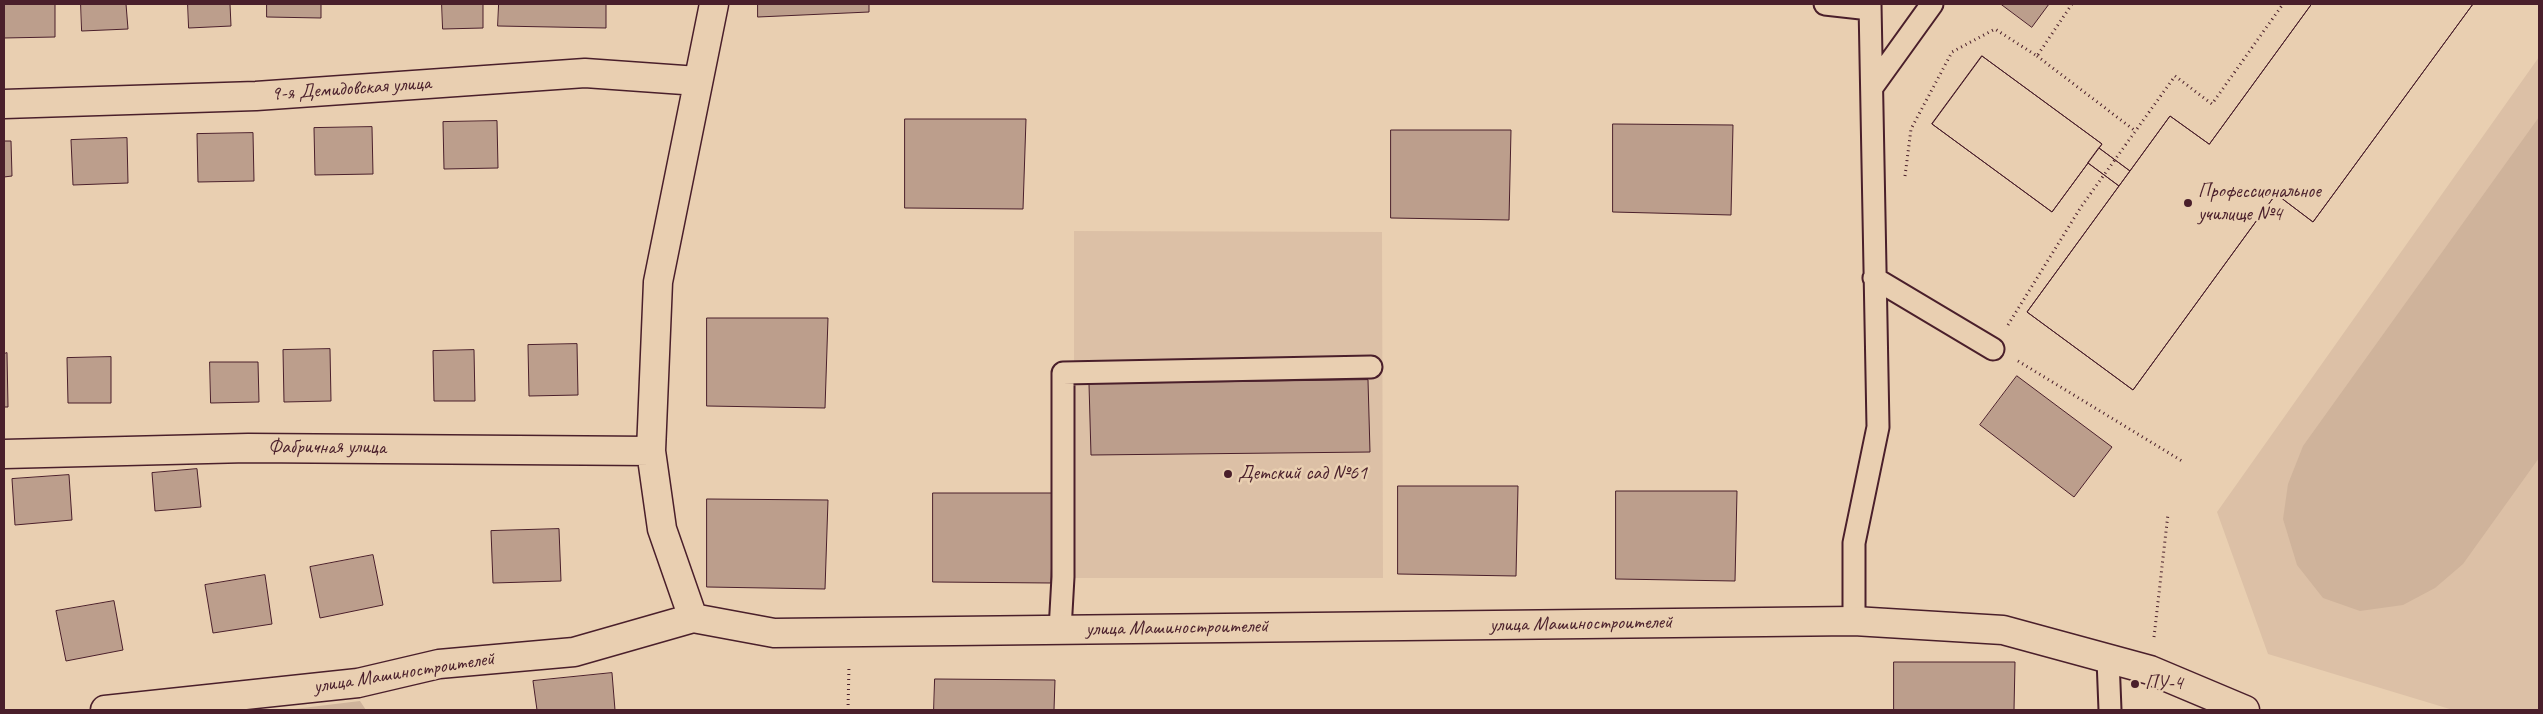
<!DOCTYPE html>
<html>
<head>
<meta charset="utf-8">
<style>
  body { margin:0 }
  #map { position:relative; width:2543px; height:714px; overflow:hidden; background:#e9cfb1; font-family:Caveat,sans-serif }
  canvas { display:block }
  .frame { position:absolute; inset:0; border:5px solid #4a1f2b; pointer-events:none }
</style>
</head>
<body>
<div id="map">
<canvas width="2543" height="714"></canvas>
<div class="frame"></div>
</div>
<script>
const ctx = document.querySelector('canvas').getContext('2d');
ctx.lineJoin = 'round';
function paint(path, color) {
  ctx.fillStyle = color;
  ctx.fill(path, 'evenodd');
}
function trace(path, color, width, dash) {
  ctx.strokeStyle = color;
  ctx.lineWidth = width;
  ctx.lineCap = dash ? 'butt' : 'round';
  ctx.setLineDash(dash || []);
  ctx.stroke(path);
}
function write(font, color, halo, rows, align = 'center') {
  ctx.font = font + ' Caveat,sans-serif';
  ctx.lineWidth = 5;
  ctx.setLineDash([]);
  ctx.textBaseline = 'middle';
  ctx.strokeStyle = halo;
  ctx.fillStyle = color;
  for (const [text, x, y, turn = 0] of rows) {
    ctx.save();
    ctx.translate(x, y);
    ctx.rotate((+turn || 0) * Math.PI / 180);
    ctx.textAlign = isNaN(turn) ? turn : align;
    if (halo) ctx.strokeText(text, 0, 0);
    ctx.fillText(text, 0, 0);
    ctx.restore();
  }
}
paint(new Path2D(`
  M2539,57V710H2453L2268,654L2217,512Z
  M1074,231L1382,232L1383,578H1074Z`), '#dcc0a6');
paint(new Path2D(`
  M2539,117V458L2463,564L2435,588L2403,605L2360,611L2323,598L2297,565L2283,519L2288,484L2303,446Z
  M360,701L366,710H286Z`), '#cfb39b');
const building = new Path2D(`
  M4,4H55V37L4,38Z
  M81,4H126L128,29L82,31Z
  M188,4H230L231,26L189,28Z
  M267,4H321V18L267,17Z
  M442,4H483V28L443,29Z
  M499,4H606V28L498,26Z
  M758,4H869V12L758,17Z
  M2001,4H2049L2032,27Z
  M2312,4H2473L2313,222L2276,194L2133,390L2027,312L2170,116L2209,144Z
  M2312,4H2473L2313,222L2276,194L2133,390L2027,312L2119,186L2088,163L2052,212L1932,124L1982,56L2102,144L2099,148L2130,171L2170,116L2209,144Z
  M1982,56L2102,144L2052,212L1932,124Z
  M905,119H1026L1023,209L905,208Z
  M497,121L498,168L444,169L443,122Z
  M1613,124L1733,125L1731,215L1613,212Z
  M372,127L373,174L315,175L314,128Z
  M1391,130H1511L1509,220L1391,218Z
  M253,133L254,181L198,182L197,134Z
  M127,138L128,183L73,185L71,140Z
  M4,141H11L12,176L4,177Z
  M2099,148L2130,171L2119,186L2088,163Z
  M707,318H828L825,408L707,406Z
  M577,344L578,395L529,396L528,345Z
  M330,349L331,401L284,402L283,350Z
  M474,350L475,401H434L433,351Z
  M7,353L8,407H4V354Z
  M111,357V403H68L67,358Z
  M210,362H258L259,402L211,403Z
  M2017,376L2112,447L2074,497L1980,425Z
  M1368,380L1370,452L1091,455L1089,384Z
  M197,469L201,507L155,511L152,473Z
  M69,475L72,520L15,525L12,479Z
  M1398,486H1518L1516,576L1398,574Z
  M1616,491H1737L1735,581L1616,579Z
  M933,493H1054L1051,583L933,582Z
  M707,499L828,500L825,589L707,587Z
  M559,529L561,581L493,583L491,531Z
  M373,555L383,605L320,618L310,567Z
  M265,575L272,624L213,633L205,585Z
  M114,601L123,650L66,661L56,611Z
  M1894,662H2015L2014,710H1894Z
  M612,673L615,710H537L533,681Z
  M935,679L1055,680L1054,710H934Z`);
paint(building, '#bc9e8c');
trace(building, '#4a1f2b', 1);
const service = new Path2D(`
  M1825,4L1870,9
  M1873,86L1932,4
  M1874,278L1993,349
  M1854,621V543L1878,427L1870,4
  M1060,630L1063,577V373L1371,367
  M2108,659L2110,710`);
const minor = new Path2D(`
  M4,104L256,96L585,73L698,81
  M4,454L248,448L651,451
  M693,618L662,529L651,451L658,282L714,4
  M105,710L358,683L439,664L574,652L693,618L774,633L1854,621L2003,630L2150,670L2245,710`);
trace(service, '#4a1f2b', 25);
trace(minor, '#4a1f2b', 31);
trace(new Path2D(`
  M2037,56L2134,130
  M1905,176L1911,129L1952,52L1995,29L2037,56L2072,4
  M2008,325L2081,207L2175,76L2212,104L2283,4
  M2018,361L2182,461
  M2154,637L2168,514
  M848,710L849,665`), '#4a1f2b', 3, [1, 4]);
trace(service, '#e9cfb1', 21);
trace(minor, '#e9cfb1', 28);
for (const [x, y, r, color] of [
  [2188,203,5,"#4a1f2b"],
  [1228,474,5,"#4a1f2b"],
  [2135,684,5,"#4a1f2b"]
]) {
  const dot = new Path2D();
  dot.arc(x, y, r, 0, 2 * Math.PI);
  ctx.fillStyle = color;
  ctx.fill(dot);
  trace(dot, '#e9cfb1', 2);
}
write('20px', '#4a1f2b', '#e9cfb1', [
  ["9-я Демидовская улица",351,89,-4],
  ["Фабричная улица",327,448],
  ["улица Машиностроителей",1581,624,-1],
  ["улица Машиностроителей",1177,628,-1],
  ["улица Машиностроителей",404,673,-9]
]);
write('20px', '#4a1f2b', '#e9cfb1', [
  ["Профессиональное",2198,192],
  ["училище №4",2198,215],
  ["Детский сад №61",1238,474],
  ["ПУ-4",2145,684]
], 'left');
</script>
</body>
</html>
